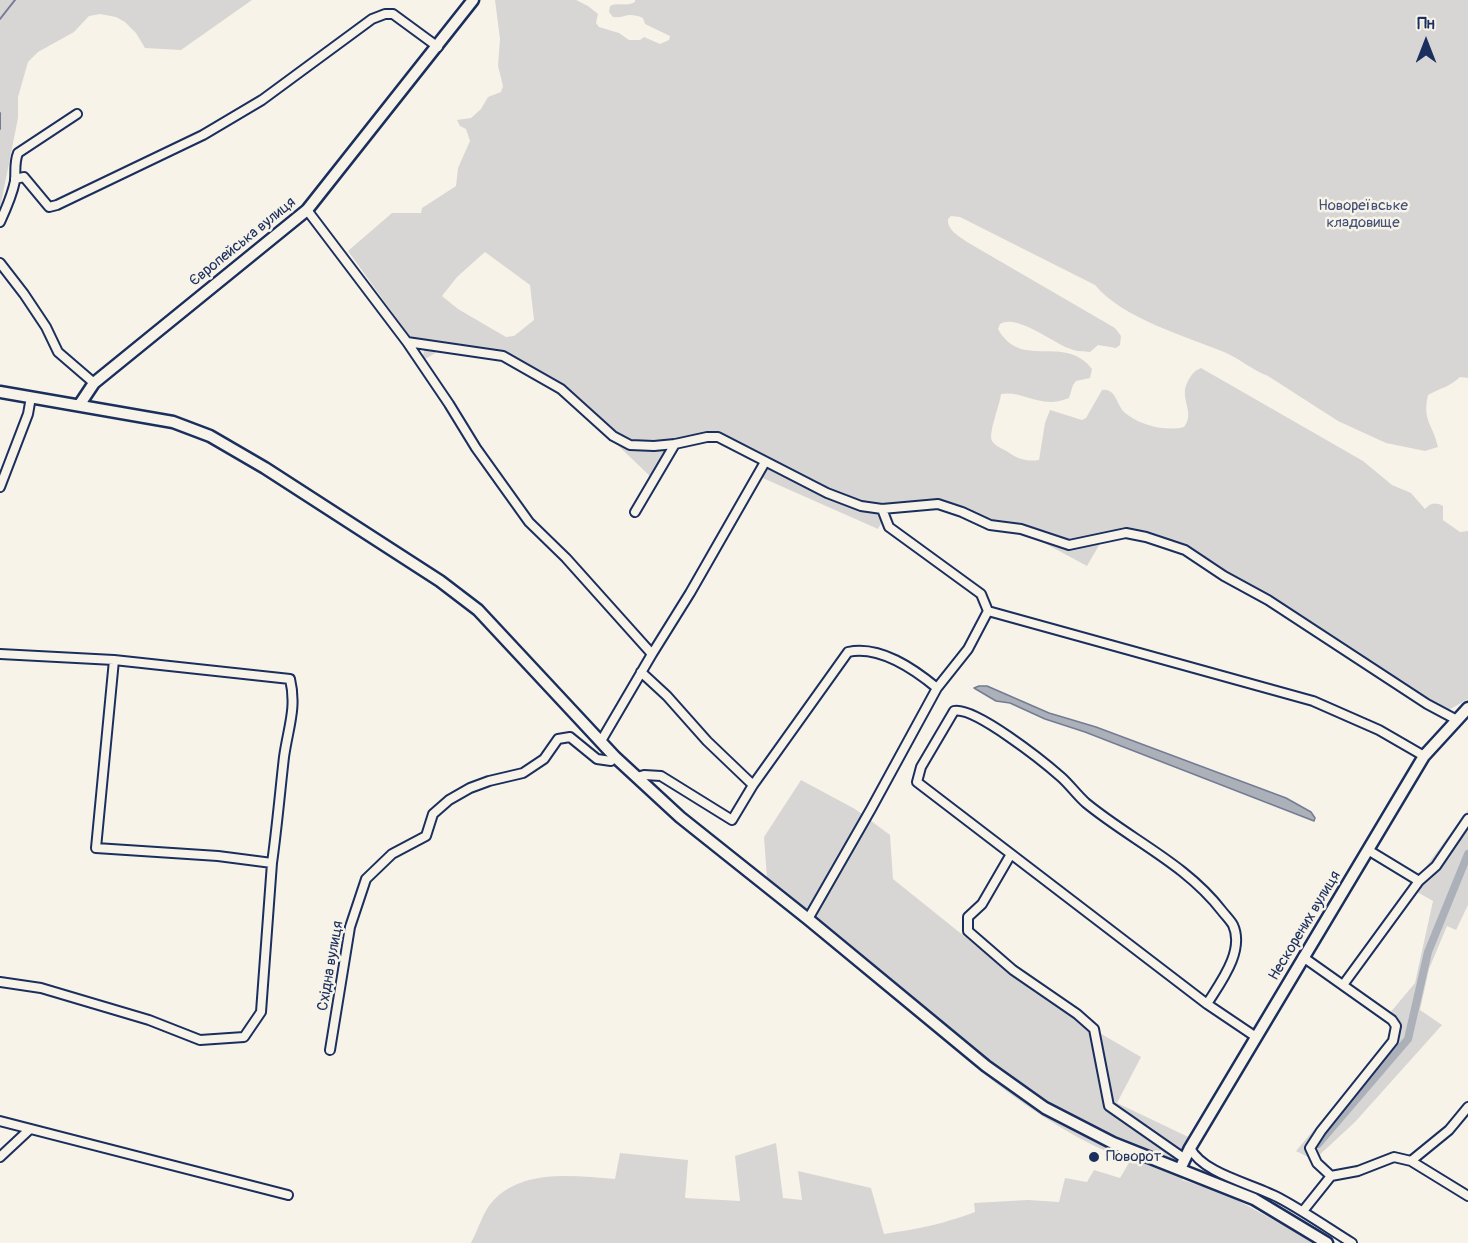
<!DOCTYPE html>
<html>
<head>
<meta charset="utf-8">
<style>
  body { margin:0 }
  #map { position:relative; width:1468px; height:1243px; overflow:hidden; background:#f7f3e8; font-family:Pangolin,sans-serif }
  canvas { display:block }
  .north { position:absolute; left:1396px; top:12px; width:60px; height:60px; -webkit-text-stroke:4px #f7f3e8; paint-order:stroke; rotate:0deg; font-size:16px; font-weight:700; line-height:24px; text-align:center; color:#1b2f5e }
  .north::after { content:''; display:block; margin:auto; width:21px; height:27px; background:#1b2f5e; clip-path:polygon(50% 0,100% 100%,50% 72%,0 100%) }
</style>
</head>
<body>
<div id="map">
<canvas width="1468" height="1243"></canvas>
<div class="north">Пн</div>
</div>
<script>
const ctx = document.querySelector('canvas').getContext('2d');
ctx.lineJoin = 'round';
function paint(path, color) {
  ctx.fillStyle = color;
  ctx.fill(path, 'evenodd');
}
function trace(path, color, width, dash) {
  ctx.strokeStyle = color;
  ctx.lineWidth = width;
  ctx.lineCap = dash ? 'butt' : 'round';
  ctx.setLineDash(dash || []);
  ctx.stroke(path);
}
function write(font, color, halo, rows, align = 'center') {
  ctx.font = font + ' Pangolin,sans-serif';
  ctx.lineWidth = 5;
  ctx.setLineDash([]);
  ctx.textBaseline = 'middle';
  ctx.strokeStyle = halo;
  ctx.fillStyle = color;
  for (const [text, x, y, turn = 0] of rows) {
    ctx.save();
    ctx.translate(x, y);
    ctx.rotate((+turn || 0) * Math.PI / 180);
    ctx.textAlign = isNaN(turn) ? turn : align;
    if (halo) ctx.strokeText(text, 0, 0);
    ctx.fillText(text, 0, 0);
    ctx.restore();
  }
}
paint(new Path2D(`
  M0,0H252L181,50L145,48L136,33L125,22L116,17L100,14L89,16L74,32L38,52L28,62L18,97V118L0,208Z
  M495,0H576L588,6L598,14L596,23L599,27L619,33L629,40H640L644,37L660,44L669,40L670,36L645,24L643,18C627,11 624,19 613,17L609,12L610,6C619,2 626,7 635,2V0H1468V378L1460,377C1450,387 1440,388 1428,395C1422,421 1433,424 1438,447L1425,451L1386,443L1338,421L1268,376C1252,370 1240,359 1224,352C1185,336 1122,318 1095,285L960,217L951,216L948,219C947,230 959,236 967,242L1115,328L1121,336L1120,345L1116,348L1098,345L1090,352C1084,351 1077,352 1071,349C1054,344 1017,313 1000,324L998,329C1021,371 1065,333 1092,369L1090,378L1076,381L1073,385L1069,398C1040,410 1024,390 1001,394C1000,405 988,433 992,441C995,446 1003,449 1008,452C1018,459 1027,462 1039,460L1045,423L1050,410L1082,420L1086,418L1102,390C1116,388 1116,404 1124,412C1138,425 1166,432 1184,427C1196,412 1178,398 1188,381C1192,374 1194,371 1201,368L1363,461L1392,485L1411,493L1425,509C1431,503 1435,502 1443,506V520L1460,532L1468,531V699L1438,716L1262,600L1165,545L1135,535H1105L1087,566L1035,538L991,528L937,505L889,508L878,529L756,475L761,464C747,456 725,440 711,435C687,428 665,464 654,480L582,411L495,352L445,347L422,361L426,340L410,337L348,251L392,213H421L422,208L456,186L458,168L470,141L466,129L460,126L457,120L471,118L481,109L488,97L501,92L503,86L498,66L500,39ZM485,252L530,285L534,320L514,336L506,337L458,309L442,296L457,277Z
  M801,780L855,809L890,835L893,879L1010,973L1072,1017L1141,1057L1117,1103L1201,1143L1182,1180L1224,1193L1316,1243H471C478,1230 483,1212 492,1202C522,1168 575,1176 615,1179L620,1153L688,1160L685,1198L740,1201L735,1156L776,1143L783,1198L802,1200L798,1171L871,1188L884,1234C918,1229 943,1224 975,1212L974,1203L1028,1200L1059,1202L1065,1178L1087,1182L1094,1170L1120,1178L1130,1161C1035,1126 952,1048 877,982C841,951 804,922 768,892L764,837Z
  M1468,810V905L1456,930L1447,926L1429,969L1420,1010L1442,1025L1355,1122L1314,1160L1296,1151L1382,1049L1393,1028L1389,1014L1415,983L1433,901L1410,888Z`), '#d7d6d4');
const water = new Path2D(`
  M979,686H987L1049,713L1096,727L1286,798L1311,812L1315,818L1314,821L1085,732L1045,719L1010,703L996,701L974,688Z`);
paint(water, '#acb0b9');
trace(water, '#727c95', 1.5);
trace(new Path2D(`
  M0,19L15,0
  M0,113V129`), '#727c95', 2);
trace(new Path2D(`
  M1318,1144L1408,1039L1428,952L1468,854`), '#acb0b9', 8);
const street = new Path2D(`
  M15,179L24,177L49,207L57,205L203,135L262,100L372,19L385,14H393L438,47
  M307,210L407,342L503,356L561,389L613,436L630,445L654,446L675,444L707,437H718L827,493L861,506L882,509L938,504L962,512L990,525L1021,529L1069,545L1126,533L1146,537L1185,550L1224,576L1268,600L1427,704L1457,720
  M0,222C6,209 12,196 15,181C16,171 14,163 18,153L77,114
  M0,263L24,294L46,327L58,352L94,383
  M407,342L449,404L476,448L529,522L566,558L652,654
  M0,487L28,414L31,397
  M882,509L889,527L981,594L988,611L1313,701L1379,730L1424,756
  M635,512L675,444
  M0,654L114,660L290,679C297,708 288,728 284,757C280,792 277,827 272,863L218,856L96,848L114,660
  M641,672L667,696L707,741L753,785
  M601,741L652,654L690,593L765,462
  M637,777L644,775L661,776L732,820L753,785L848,652C880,645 914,669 937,688
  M1368,850L1419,881
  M1011,854L982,904L968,917V931L1013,970L1077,1014L1094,1029L1109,1106L1185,1159
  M808,919L871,809L937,688L968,649L988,611
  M1303,957L1392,1020L1396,1026L1393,1041L1321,1131L1310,1148L1317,1163L1331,1176
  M0,982L41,988L149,1020L200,1040L244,1037L261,1012L272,863
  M1343,985L1419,881L1436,866L1468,819
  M1207,1004C1220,983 1245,951 1233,925C1230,920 1225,915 1222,911C1186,864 1131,840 1086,803C1077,795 1070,785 1061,777C1044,762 974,706 954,711L921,767L917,782L1207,1004L1256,1037
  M330,1050L350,927L366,879L392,854L426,836L433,814L449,800L470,788L489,781L523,773L544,759L558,739L570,737L597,759L611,761L615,757
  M0,1121L288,1195
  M1190,1148C1204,1175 1255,1184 1281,1199C1305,1212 1328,1228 1352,1243
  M0,1157L30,1129
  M1411,1161L1449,1130L1468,1107
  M1331,1176L1358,1171L1394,1157L1411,1161L1468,1196
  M1303,1211L1331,1176`);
const secondary = new Path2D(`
  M0,392L173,422L210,436L265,468L440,581L478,610L615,757L680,817L808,919L986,1066L1045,1108L1113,1143L1254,1199L1327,1243
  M80,404L94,383L307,210L473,0
  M1180,1169L1190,1148L1424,756L1468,708`);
trace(street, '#1b2f5e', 12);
trace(secondary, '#1b2f5e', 15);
trace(street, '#f7f3e8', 8);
trace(secondary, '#f7f3e8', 10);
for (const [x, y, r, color] of [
  [1094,1157,6,"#1b2f5e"]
]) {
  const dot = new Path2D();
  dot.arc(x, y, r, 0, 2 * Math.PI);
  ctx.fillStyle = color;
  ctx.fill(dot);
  trace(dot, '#f7f3e8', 2);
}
write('15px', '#415076', '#f7f3e8', [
  ["Новореївське",1363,206],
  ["кладовище",1363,223]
]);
write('15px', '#1b2f5e', '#f7f3e8', [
  ["Європейська вулиця",243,242,-39],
  ["Нескорених вулиця",1305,926,-59],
  ["Східна вулиця",331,966,-80]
]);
write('15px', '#1b2f5e', '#f7f3e8', [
  ["Поворот",1106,1157]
], 'left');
</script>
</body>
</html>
